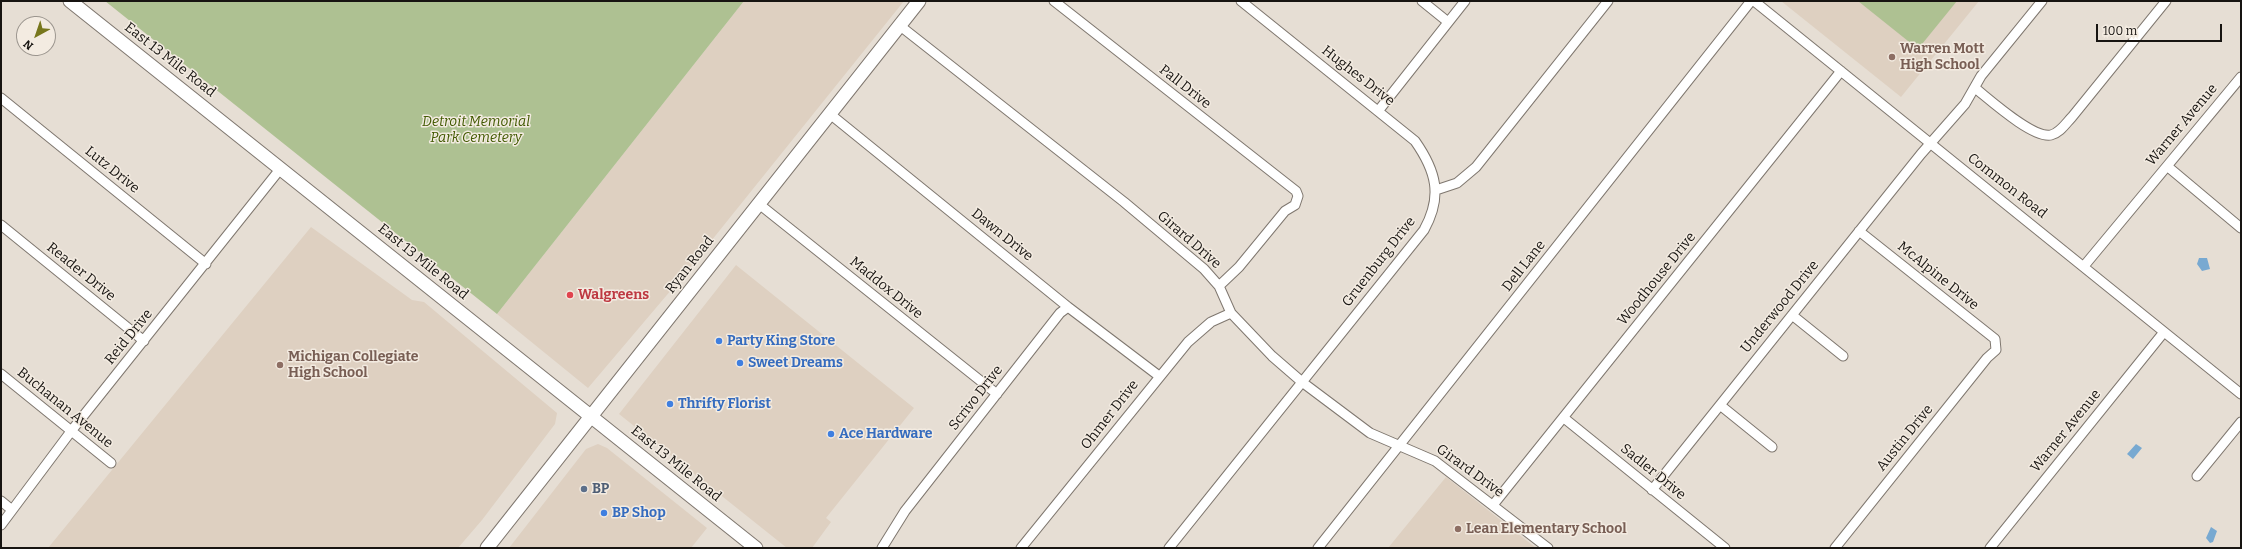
<!DOCTYPE html>
<html>
<head>
<meta charset="utf-8">
<style>
  body { margin:0 }
  #map { position:relative; width:2242px; height:549px; overflow:hidden; background:#e6ded4; font-family:Bitter,serif }
  canvas { display:block }
  .frame { position:absolute; inset:0; border:2px solid #171411; pointer-events:none }
  .north { position:absolute; left:16px; top:16px; width:40px; height:40px; box-sizing:border-box; background:#f3ebe1; border:1px solid #9b958e; border-radius:50%; rotate:220deg; font-size:11px; font-weight:700; line-height:16px; text-align:center; color:#171411 }
  .north::after { content:''; display:block; margin:auto; width:14px; height:18px; background:#78771d; clip-path:polygon(50% 0,100% 100%,50% 72%,0 100%) }
  .scale { position:absolute; left:2096px; top:24px; width:126px; height:18px; box-sizing:border-box; border:2px solid #171411; border-top:0; padding-left:5px; font-size:12px; line-height:14px; white-space:nowrap; color:#171411; -webkit-text-stroke:3px #f3ebe1; paint-order:stroke }
</style>
</head>
<body>
<div id="map">
<canvas width="2242" height="549"></canvas>
<div class="frame"></div>
<div class="north">N</div>
<div class="scale">100 m</div>
</div>
<script>
const ctx = document.querySelector('canvas').getContext('2d');
ctx.lineJoin = 'round';
function paint(path, color) {
  ctx.fillStyle = color;
  ctx.fill(path, 'evenodd');
}
function trace(path, color, width, dash) {
  ctx.strokeStyle = color;
  ctx.lineWidth = width;
  ctx.lineCap = dash ? 'butt' : 'round';
  ctx.setLineDash(dash || []);
  ctx.stroke(path);
}
function write(font, color, halo, rows, align = 'center') {
  ctx.font = font + ' Bitter,serif';
  ctx.lineWidth = 3;
  ctx.setLineDash([]);
  ctx.textBaseline = 'middle';
  ctx.strokeStyle = halo;
  ctx.fillStyle = color;
  for (const [text, x, y, turn = 0] of rows) {
    ctx.save();
    ctx.translate(x, y);
    ctx.rotate((+turn || 0) * Math.PI / 180);
    ctx.textAlign = isNaN(turn) ? turn : align;
    if (halo) ctx.strokeText(text, 0, 0);
    ctx.fillText(text, 0, 0);
    ctx.restore();
  }
}
paint(new Path2D(`
  M744,1H904L683,276L588,388L497,314Z
  M1781,1H1979L1901,97Z
  M311,227L412,300L424,302L557,413L555,424L482,520L458,548H48Z
  M736,265L914,408L826,518L831,522L812,548H787L619,414Z
  M598,444L607,448L707,528L691,548H509L586,449Z
  M1446,477L1536,548H1388Z`), '#ded0c1');
paint(new Path2D(`
  M105,1H744L497,314Z
  M1858,1H1957L1918,49Z`), '#aec192');
paint(new Path2D(`
  M2199,258H2207L2210,269L2202,271L2197,264Z
  M2136,444L2142,448L2133,459L2127,454Z
  M2211,527L2217,531L2213,542L2210,543L2206,538Z`), '#78a9d1');
const street = new Path2D(`
  M1054,1L1296,191L1298,196L1295,205L1285,211L1239,267L1219,286
  M1422,1L1448,22
  M1754,1L2241,394
  M899,25L1124,202L1204,269L1219,286L1231,313L1272,356L1302,382L1370,433L1435,461L1548,548
  M1975,88C1989,99 2033,139 2051,135C2060,133 2066,123 2072,117L2166,1
  M1,98L206,264
  M1379,110L1465,1
  M830,114L1068,307L1159,376
  M2167,166L2241,228
  M1436,190L1457,183L1476,167L1608,1
  M759,204L997,394
  M1,225L144,341
  M2084,266L2241,77
  M1792,315L1843,356
  M1,374L111,463
  M1720,405L1772,447
  M1564,418L1725,548
  M2197,476L2241,422
  M1652,490L1921,154L1965,104L1981,76L2042,1
  M1,501L12,510
  M1493,505L1841,71
  M1,525L72,430L281,168
  M882,548L905,511L1060,313L1068,307
  M1021,548L1188,342L1211,322L1231,313
  M1169,548L1424,230C1443,196 1436,171 1415,141L1241,1
  M1318,548L1751,1
  M1835,548L1987,358L1996,350L1995,339L1859,231
  M1990,548L2164,332`);
const secondary = new Path2D(`
  M70,1L756,548
  M487,548L919,1`);
trace(street, '#7f776f', 11);
trace(secondary, '#7f776f', 15);
trace(street, '#fff', 9);
trace(secondary, '#fff', 13);
for (const [x, y, r, color] of [
  [1892,57,4,"#8d6e63"],
  [570,295,4,"#e0444e"],
  [719,341,4,"#3f7fe0"],
  [740,363,4,"#3f7fe0"],
  [280,365,4,"#8d6e63"],
  [670,404,4,"#3f7fe0"],
  [831,434,4,"#3f7fe0"],
  [584,489,4,"#5c6f8a"],
  [604,513,4,"#3f7fe0"],
  [1458,529,4,"#8d6e63"]
]) {
  const dot = new Path2D();
  dot.arc(x, y, r, 0, 2 * Math.PI);
  ctx.fillStyle = color;
  ctx.fill(dot);
  trace(dot, '#f3ebe1', 1.5);
}
write('bold 14px', '#785e54', '#f3ebe1', [
  ["Warren Mott",1900,49],
  ["High School",1900,65],
  ["Michigan Collegiate",288,357],
  ["High School",288,373],
  ["Lean Elementary School",1466,529]
], 'left');
write('14px', '#171411', '#f3ebe1', [
  ["East 13 Mile Road",170,60,38],
  ["Hughes Drive",1358,76,38],
  ["Pall Drive",1185,87,38],
  ["Warner Avenue",2182,125,-50],
  ["Lutz Drive",112,170,39],
  ["Common Road",2007,186,38],
  ["Dawn Drive",1002,235,39],
  ["Girard Drive",1189,240,41],
  ["East 13 Mile Road",423,262,39],
  ["Gruenburg Drive",1379,262,-52],
  ["Ryan Road",690,265,-52],
  ["Dell Lane",1524,266,-52],
  ["Reader Drive",81,272,39],
  ["McAlpine Drive",1938,276,39],
  ["Woodhouse Drive",1657,279,-51],
  ["Maddox Drive",886,288,39],
  ["Underwood Drive",1780,307,-51],
  ["Reid Drive",129,337,-51],
  ["Scrivo Drive",976,398,-52],
  ["Buchanan Avenue",65,408,39],
  ["Ohmer Drive",1110,415,-52],
  ["Warner Avenue",2066,431,-51],
  ["Austin Drive",1905,438,-51],
  ["East 13 Mile Road",676,464,39],
  ["Girard Drive",1470,471,36],
  ["Sadler Drive",1653,472,39]
]);
write('italic 14px', '#425a02', '#f3ebe1', [
  ["Detroit Memorial",476,122],
  ["Park Cemetery",476,138]
]);
write('bold 14px', '#be3a42', '#f3ebe1', [
  ["Walgreens",578,295]
], 'left');
write('bold 14px', '#366cbe', '#f3ebe1', [
  ["Party King Store",727,341],
  ["Sweet Dreams",748,363],
  ["Thrifty Florist",678,404],
  ["Ace Hardware",839,434],
  ["BP Shop",612,513]
], 'left');
write('bold 14px', '#4e5e75', '#f3ebe1', [
  ["BP",592,489]
], 'left');
</script>
</body>
</html>
